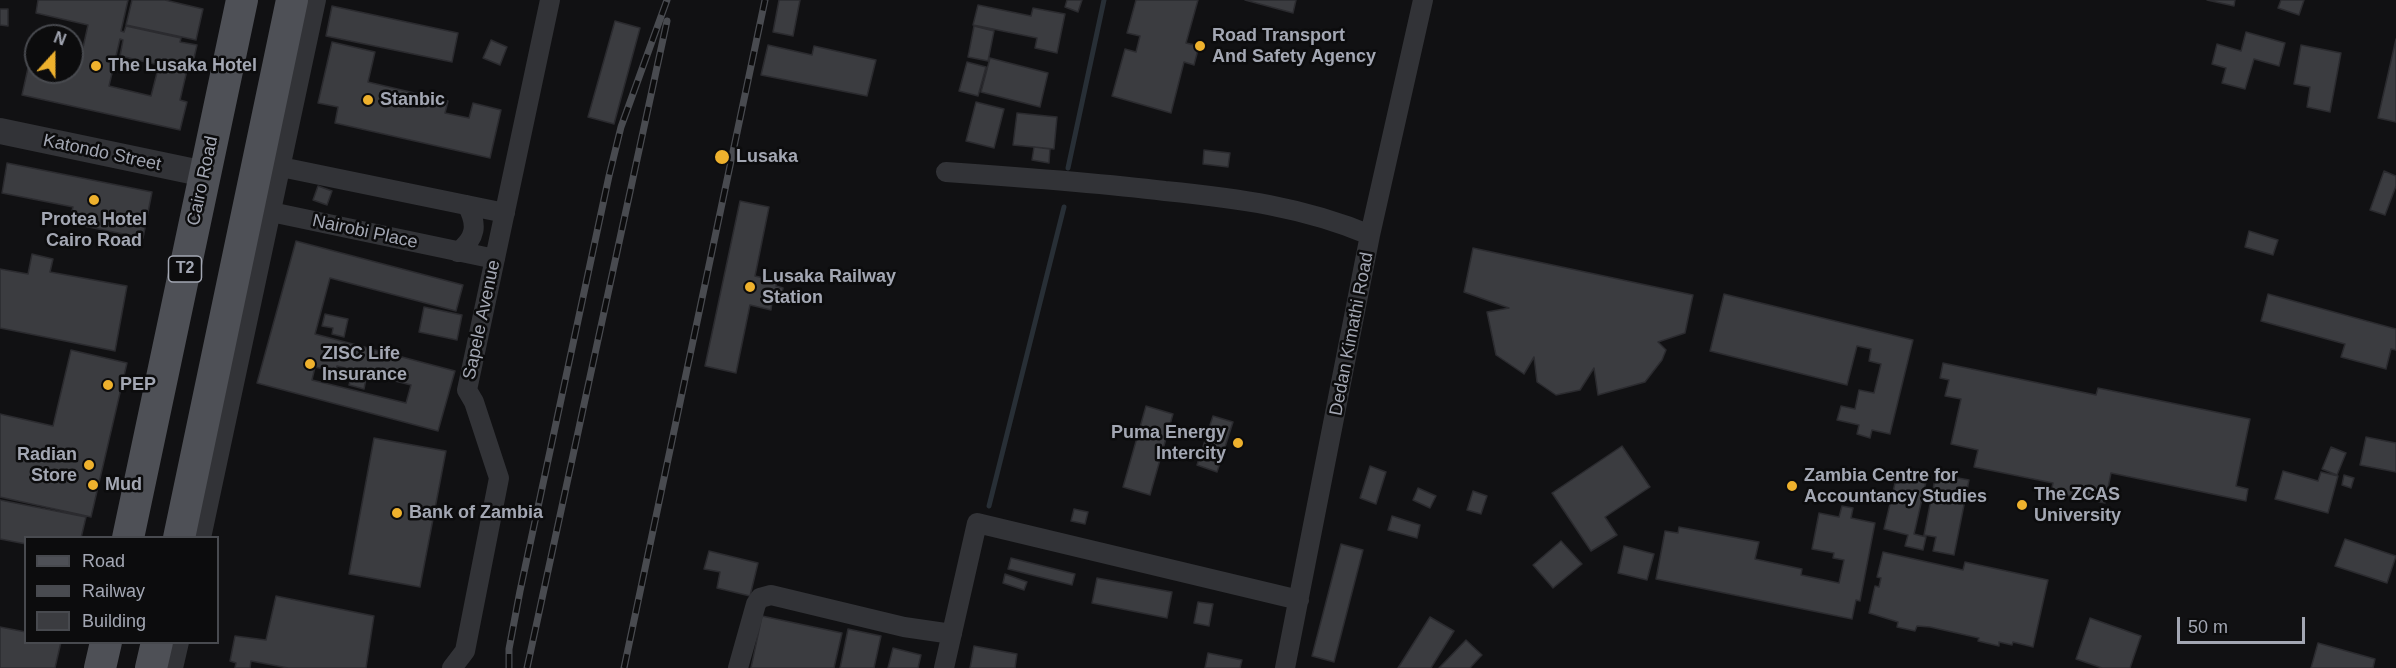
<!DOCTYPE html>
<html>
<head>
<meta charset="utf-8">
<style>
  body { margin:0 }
  #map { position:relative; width:2396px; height:668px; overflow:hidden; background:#111113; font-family:Arial,sans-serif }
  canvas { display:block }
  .legend { position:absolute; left:24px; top:536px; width:195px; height:108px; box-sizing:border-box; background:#0c0c0d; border:2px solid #484a4f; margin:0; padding:8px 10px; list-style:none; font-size:18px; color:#a3a7b3 }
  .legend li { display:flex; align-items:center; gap:12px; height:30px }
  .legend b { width:30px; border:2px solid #484a4f }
  .north { position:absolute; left:24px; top:24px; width:60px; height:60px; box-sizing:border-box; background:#0c0c0d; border:2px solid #484a4f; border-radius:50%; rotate:21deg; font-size:16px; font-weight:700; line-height:24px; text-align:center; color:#a3a7b3 }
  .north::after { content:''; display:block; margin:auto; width:21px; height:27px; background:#eeb12d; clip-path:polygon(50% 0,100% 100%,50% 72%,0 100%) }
  .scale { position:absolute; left:2177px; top:617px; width:128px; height:27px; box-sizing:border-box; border:3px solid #a3a7b3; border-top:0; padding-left:8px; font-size:18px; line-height:21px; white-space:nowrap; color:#a3a7b3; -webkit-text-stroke:4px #0c0c0d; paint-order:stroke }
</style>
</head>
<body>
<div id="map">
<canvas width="2396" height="668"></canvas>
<ul class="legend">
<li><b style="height:8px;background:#4e5056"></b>Road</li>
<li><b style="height:8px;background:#494b50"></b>Railway</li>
<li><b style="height:16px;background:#3b3c40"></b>Building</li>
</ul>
<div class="north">N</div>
<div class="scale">50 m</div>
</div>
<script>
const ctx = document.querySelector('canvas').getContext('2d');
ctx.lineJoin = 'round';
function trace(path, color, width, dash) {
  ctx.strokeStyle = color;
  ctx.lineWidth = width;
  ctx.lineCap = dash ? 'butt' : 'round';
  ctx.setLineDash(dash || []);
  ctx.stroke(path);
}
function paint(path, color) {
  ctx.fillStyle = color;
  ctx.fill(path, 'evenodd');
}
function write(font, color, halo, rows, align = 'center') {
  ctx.font = font + ' Arial,sans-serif';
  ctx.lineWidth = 5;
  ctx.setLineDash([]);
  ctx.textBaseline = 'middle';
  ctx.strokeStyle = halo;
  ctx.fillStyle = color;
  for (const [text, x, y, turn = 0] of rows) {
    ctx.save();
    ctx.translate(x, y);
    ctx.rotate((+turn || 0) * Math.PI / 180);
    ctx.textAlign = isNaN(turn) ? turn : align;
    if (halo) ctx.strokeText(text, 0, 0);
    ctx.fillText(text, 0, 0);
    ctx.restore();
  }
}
trace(new Path2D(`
  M1068,168L1104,0
  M989,506L1064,207`), '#282f36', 5);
const building = new Path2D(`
  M38,0H128L121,31L124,32L126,26L181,38L180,42L197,45L192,67L188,66L180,100L187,102L180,130L22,95L30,59L36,60V72L78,70L88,25L36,13ZM120,39L123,40L120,56L159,65L151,96L109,86Z
  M132,0H165L203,9L196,40L126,25Z
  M779,0H800L793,36L773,32Z
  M1067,0H1082L1078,12L1065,7Z
  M1136,0H1198L1186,43L1199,46L1194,65L1184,62L1171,113L1112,96L1125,49L1136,52L1140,36L1127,33Z
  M1245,0H1296L1293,13Z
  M2207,0H2235L2234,6Z
  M2281,0H2304L2299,15L2278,8Z
  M978,5L1031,16L1033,8L1065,14L1057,53L1035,48L1037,38L973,25Z
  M332,6L458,33L452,62L326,36Z
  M0,9H8V26L0,25Z
  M615,21L640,28L614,124L588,117Z
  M974,26L994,31L988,61L968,57Z
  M2246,32L2285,43L2279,66L2254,59L2245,89L2222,83L2226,68L2212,64L2217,44L2241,51Z
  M2396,39V122L2378,118Z
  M491,40L507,47L500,65L483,58Z
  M332,42L375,52L368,82L448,101L445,113L469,118L473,103L501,110L490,158L335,123L338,107L318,103Z
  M768,45L812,55L814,46L876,60L867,96L761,75Z
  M2301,45L2341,53L2330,112L2307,107L2310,87L2294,84Z
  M990,58L1048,73L1040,107L981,92Z
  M967,62L986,67L978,96L959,91Z
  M976,102L1004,109L994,148L966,141Z
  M1017,113L1057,117L1054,149L1013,145Z
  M1034,147L1050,149L1049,163L1032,160Z
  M1204,150L1230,153L1228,167L1203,164Z
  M7,163L152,192L143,238L69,223L73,207L2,193Z
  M2384,171L2396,176V186L2385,215L2370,210Z
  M318,186L332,191L327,205L313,200Z
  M740,201L769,207L755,276L777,281L776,286L783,288L780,303L772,301L771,310L750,305L736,373L705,366Z
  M2249,231L2278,240L2273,255L2245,247Z
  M296,241L463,285L456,311L330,278L315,334L455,371L438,431L257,383ZM337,366L353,370L349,385L364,389L367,374L411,385L406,403L312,380L315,367L336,372Z
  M1473,248L1693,295L1685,333L1658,342L1666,350L1662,360L1645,382L1598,395L1594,368L1580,390L1556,395L1537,382L1534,357L1524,374L1496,355L1487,312L1509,308L1464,292Z
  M32,254L53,259L50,272L127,286L115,351L0,328V269L28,274Z
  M1724,294L1913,340L1890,434L1872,430L1870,438L1857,434L1859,425L1837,420L1841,406L1855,409L1859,390L1874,393L1881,364L1869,361L1871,349L1857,346L1847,385L1710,351Z
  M2268,294L2396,329V350L2391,349L2386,369L2341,357L2345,344L2261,321Z
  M424,307L462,315L457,340L419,332Z
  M325,314L348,319L344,337L332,334L333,328L322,326Z
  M71,350L127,363L91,517L0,497V414L53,426Z
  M1943,363L2096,395L2098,388L2250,419L2236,486L2248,489L2246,501L2111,473L2105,503L2051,492L2053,483L1974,467L1978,450L1951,444L1961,399L1945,396L1949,380L1940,378Z
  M1146,406L1173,414L1150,495L1123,487Z
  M1213,416L1233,422L1217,472L1197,465Z
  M2366,437L2396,443V472L2360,465Z
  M374,438L446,451L420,587L349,574Z
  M1622,446L1650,487L1605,517L1617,535L1591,551L1552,493Z
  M2331,447L2346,453L2337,475L2322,469Z
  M1370,466L1386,472L1376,504L1360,498Z
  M1912,470L1928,473L1914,534L1926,537L1923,550L1905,546L1908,535L1884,529L1896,479L1909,482Z
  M2283,471L2318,481L2321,472L2338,476L2328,513L2275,499Z
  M1936,474L1969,480L1954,555L1933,551L1936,537L1924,535Z
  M2344,475L2354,478L2351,488L2342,485Z
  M1418,488L1436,496L1430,508L1413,500Z
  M1473,491L1487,496L1481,514L1467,510Z
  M0,500L86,517L81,538H26V544L0,539Z
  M1842,506L1853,508L1851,518L1875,523L1860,601L1856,600L1852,619L1656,579L1665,531L1678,533L1679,527L1759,542L1755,559L1802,569L1801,575L1839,583L1844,560L1833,558L1834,553L1812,549L1819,513L1839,517Z
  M1074,509L1088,512L1085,524L1071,521Z
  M1392,516L1420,525L1417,538L1388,530Z
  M2345,539L2396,556L2387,583L2335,566Z
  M1561,541L1582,564L1553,588L1533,565Z
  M1341,544L1363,550L1334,662L1312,656Z
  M1624,546L1654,554L1647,580L1618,573Z
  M709,551L758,563L750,596L717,588L720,572L704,569Z
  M1883,552L1963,570L1965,562L2048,580L2033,647L2013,642L2012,645L1999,642V646L1978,641L1979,638L1930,627L1917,626L1915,631L1897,627L1898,622L1869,613L1875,586L1879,587L1881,578L1877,577Z
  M1011,558L1075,574L1072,585L1008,569Z
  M1005,574L1027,582L1024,590L1003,583Z
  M1097,578L1172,592L1167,618L1092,603Z
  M276,596L374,616L366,668H288L251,661L250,668H235L236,663L230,661L235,636L266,640Z
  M1198,602L1213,604L1209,626L1194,623Z
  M762,616L842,633L834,668H751Z
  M1430,617L1454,631L1431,668H1398Z
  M2090,618L2141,636L2130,668H2102L2076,659Z
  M0,627L26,632V642H61L55,668H0Z
  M848,629L881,636L874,668H840Z
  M1466,640L1482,655L1480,657L1470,668H1439Z
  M2318,643L2375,659L2373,668H2311Z
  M974,646L1017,654L1015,668H970Z
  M893,648L921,655L918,668H888Z
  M1208,653L1242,660L1240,668H1205Z`);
paint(building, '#3b3c40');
trace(building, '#2b2b2f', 1.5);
trace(new Path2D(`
  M281,167L505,213
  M946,172C1019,177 1092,182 1165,191C1236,198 1304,207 1370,235
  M271,212L495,259
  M458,252C476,238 478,225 467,205
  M201,538L316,0
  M173,668L179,642
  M452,668L465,651L499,478L474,402L467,390L550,0
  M738,668L756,604L760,598L771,595L904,627L952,634
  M944,668L977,523L1299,600
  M1285,668L1370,235L1423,0`), '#323337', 20);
trace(new Path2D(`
  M0,131L205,174`), '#323337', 26);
trace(new Path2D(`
  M128,538L242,0
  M179,538L292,0
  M100,668L106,642
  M151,668L157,642`), '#4e5056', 32);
const rail = new Path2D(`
  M509,668V649L520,591L609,176L621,127L667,0
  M527,668L667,21
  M624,668L765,0`);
trace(rail, '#494b50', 7);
trace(rail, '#0c0c0d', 4.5, [14]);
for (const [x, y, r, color] of [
  [1200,46,6,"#eeb12d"],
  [96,66,6,"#eeb12d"],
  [368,100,6,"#eeb12d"],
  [722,157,8,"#eeb12d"],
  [94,200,6,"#eeb12d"],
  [750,287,6,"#eeb12d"],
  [310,364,6,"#eeb12d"],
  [108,385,6,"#eeb12d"],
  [1238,443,6,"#eeb12d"],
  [89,465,6,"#eeb12d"],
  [93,485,6,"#eeb12d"],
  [1792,486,6,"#eeb12d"],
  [2022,505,6,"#eeb12d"],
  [397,513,6,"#eeb12d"]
]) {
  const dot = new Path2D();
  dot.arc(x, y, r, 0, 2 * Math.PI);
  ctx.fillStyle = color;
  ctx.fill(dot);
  trace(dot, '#0c0c0d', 2);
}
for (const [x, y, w] of [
  [185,269,33]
]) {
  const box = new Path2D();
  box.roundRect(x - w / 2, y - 13, w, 26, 4.5);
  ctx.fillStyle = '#0c0c0d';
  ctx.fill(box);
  trace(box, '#a3a7b3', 1.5);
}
write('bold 16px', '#a3a7b3', null, [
  ["T2",185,269]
]);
write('bold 18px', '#a3a7b3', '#0c0c0d', [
  ["Road Transport",1212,36],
  ["And Safety Agency",1212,57],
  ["The Lusaka Hotel",108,66],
  ["Stanbic",380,100],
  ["Lusaka",736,157],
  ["Protea Hotel",94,220,"center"],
  ["Cairo Road",94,241,"center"],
  ["Lusaka Railway",762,277],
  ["Station",762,298],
  ["ZISC Life",322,354],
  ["Insurance",322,375],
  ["PEP",120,385],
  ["Puma Energy",1226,433,"right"],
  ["Intercity",1226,454,"right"],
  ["Radian",77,455,"right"],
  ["Store",77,476,"right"],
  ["Zambia Centre for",1804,476],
  ["Accountancy Studies",1804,497],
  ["Mud",105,485],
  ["The ZCAS",2034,495],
  ["University",2034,516],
  ["Bank of Zambia",409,513]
], 'left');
write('18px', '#a3a7b3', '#0c0c0d', [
  ["Katondo Street",102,153,12],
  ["Cairo Road",203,181,-78],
  ["Nairobi Place",365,232,12],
  ["Sapele Avenue",482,320,-78],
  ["Dedan Kimathi Road",1352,334,-79]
]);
</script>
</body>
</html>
